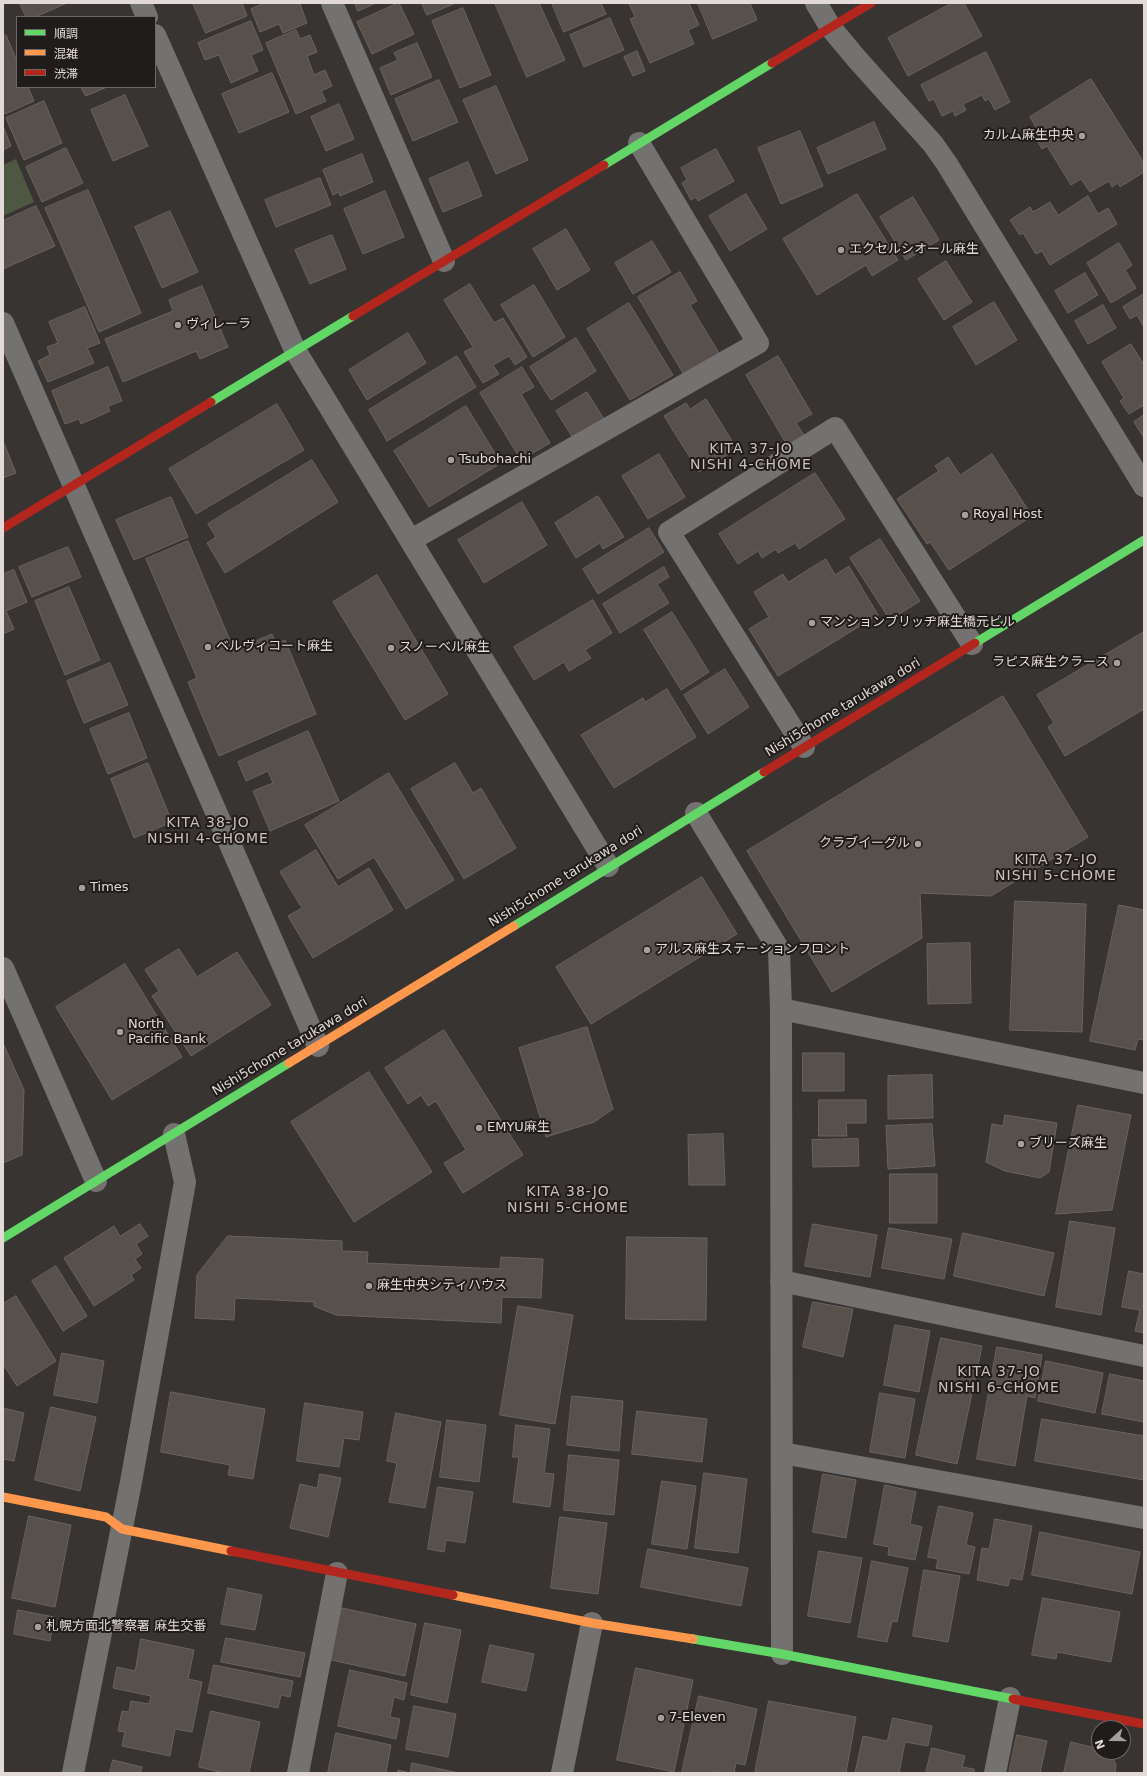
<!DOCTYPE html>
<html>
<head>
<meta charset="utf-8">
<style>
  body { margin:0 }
  #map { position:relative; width:1147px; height:1776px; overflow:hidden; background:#383432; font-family:"DejaVu Sans","Noto Sans JP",sans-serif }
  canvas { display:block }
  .frame { position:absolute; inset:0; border:4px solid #e1dad7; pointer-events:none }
  .legend { position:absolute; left:16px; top:16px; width:140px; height:72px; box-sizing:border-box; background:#201c19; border:1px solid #6d6865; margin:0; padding:5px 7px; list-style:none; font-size:12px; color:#e1dad7 }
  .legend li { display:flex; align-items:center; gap:8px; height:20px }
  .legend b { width:20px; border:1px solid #6d6865 }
  .north { position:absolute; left:1091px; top:1720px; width:40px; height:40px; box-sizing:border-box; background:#201c19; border:1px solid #6d6865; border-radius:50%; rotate:249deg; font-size:11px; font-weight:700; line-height:16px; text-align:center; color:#e1dad7 }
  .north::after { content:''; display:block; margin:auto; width:14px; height:18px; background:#a6a09d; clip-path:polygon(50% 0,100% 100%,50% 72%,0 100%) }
</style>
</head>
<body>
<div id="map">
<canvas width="1147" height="1776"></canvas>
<div class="frame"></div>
<ul class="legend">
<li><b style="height:5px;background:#63d668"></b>順調</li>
<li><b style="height:5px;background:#ff974d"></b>混雑</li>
<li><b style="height:5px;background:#b3261e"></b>渋滞</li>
</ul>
<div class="north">N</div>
</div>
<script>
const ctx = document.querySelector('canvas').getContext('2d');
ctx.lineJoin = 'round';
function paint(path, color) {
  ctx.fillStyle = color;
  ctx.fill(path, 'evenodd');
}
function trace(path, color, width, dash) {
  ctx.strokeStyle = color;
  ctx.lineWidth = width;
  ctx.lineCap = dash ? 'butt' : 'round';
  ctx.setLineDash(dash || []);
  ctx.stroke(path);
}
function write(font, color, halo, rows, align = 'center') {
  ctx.font = font + ' "DejaVu Sans","Noto Sans JP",sans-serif';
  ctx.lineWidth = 4;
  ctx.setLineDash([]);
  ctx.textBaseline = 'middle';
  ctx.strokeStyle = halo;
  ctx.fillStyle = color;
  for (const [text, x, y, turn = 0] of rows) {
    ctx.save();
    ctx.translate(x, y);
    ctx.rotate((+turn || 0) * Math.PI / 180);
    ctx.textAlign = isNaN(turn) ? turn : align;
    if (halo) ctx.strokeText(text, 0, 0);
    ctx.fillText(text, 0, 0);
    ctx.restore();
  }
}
paint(new Path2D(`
  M16,159L34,202L3,216V165Z`), '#4e5741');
const building = new Path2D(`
  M20,3H67L35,17H26Z
  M193,3H242L247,16L206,33Z
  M266,3H303L300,4L307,23L283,33L279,24L260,32L251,9Z
  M355,3H376L358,11Z
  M398,3H399L414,34L372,54L357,22Z
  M422,3H456L427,15Z
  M495,3H539L565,60L527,77Z
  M552,3H601L606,14L564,32Z
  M629,3H689L699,25L688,30L694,44L650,63L630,19L635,17Z
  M698,3H750L757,20L713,39Z
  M952,3H964L982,36L908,76L888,38Z
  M463,8L491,75L460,88L432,21Z
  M610,18L624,50L584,67L570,35Z
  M251,21L263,50L251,55L258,71L231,83L219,55L205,60L198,43Z
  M296,30L300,39L310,35L317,52L307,56L314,75L325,70L332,86L321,91L326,101L296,114L266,43Z
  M6,35L17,61V87H28L34,101L5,114L3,110V37Z
  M417,43L432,77L391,95L380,68L398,60L394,53Z
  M637,51L645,71L633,76L624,57Z
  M986,52L1010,102L995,110L989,99L985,101L982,95L963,104L966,110L955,116L953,111L942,116L934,99L929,101L921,85Z
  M272,73L289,112L239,133L222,94Z
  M1091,79L1144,163V172L1120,187L1118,183L1112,187L1109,181L1090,192L1081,179L1071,185L1047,146L1042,149L1035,137L1040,134L1030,117Z
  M439,80L458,122L413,141L395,99Z
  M496,86L528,160L496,174L463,100Z
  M81,87H107L86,96Z
  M125,95L148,146L113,161L91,110Z
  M44,101L62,143L24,160L6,118Z
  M339,104L354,139L326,151L311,117Z
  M874,122L886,149L828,174L817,148Z
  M3,126L11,146L3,150Z
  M800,131L823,186L781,204L758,148Z
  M66,148L83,183L42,202L26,167Z
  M716,149L734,181L698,201L696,197L691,200L682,183L687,180L681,168Z
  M362,154L373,182L340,196L339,192L333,195L323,170Z
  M468,162L482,196L443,212L429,179Z
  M320,178L331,205L276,227L265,200Z
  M88,190L141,313L99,332L45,208Z
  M385,191L404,237L363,254L344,209Z
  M746,194L767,229L730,251L709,216Z
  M857,194L898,260L872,276L866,265L817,295L783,239Z
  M1088,196L1098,214L1108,208L1117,224L1050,265L1042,251L1036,254L1023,233L1020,235L1010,220L1030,207L1033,212L1050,202L1058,215Z
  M913,197L939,240L906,260L880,217Z
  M36,206L55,246L3,269V221Z
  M170,211L198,272L162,288L135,227Z
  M566,229L590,270L557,290L533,249Z
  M332,235L346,269L310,284L295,250Z
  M652,241L671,272L633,294L615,263Z
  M1119,243L1132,265L1125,270L1136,288L1111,303L1087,263Z
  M946,261L972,302L944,320L918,279Z
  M680,272L697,301L690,305L719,353L684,375L638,297Z
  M1085,273L1098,295L1068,313L1055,291Z
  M470,284L494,323L503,318L527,357L515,365L509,356L493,365L499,374L483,383L464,352L473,347L444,300Z
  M534,285L565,337L533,357L501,305Z
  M202,286L228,347L200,359L196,351L123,382L105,339L173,311L169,300Z
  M1144,294V327L1137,315L1130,319L1123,307Z
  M994,302L1017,340L976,365L953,327Z
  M629,303L673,375L630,400L587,329Z
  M1103,305L1116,328L1088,344L1075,321Z
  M85,307L100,343L87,348L94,363L48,382L38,361L50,355L47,347L58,343L49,322Z
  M408,333L426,363L367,400L349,370Z
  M576,338L596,371L551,400L530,367Z
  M1131,344L1144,365V405L1129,414L1120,401L1124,398L1102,362Z
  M457,356L476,387L387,441L369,410Z
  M778,356L812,414L796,423L804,435L787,445L746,375Z
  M108,367L122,401L108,406L110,411L81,424L79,419L65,424L52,391Z
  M522,367L534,387L521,394L550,443L521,460L480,393Z
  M587,392L604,419L573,438L556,411Z
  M706,399L737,449L699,472L664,416L686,403L690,409Z
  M277,404L304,450L196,514L169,469Z
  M466,406L501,463L429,507L394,451Z
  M1144,415V438L1134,422Z
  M3,441L16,473L3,478Z
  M659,454L685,497L648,519L622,476Z
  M992,454L1032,516L949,570L930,542L927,544L897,499L939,471L935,466L948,457L960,475Z
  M312,460L338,502L225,573L207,543L216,537L208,524Z
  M815,473L845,519L799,549L795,543L778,553L776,549L762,558L758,551L738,564L719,534Z
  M598,496L624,537L603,549L600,543L576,558L555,523Z
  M171,497L188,537L134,560L116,520Z
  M522,502L547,545L484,583L458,540Z
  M649,528L664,552L598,594L583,569Z
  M880,539L920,601L890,620L850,558Z
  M188,541L234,650L272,634L276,644L285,640L316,714L219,756L188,682L197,678L146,559Z
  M68,547L81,577L32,597L19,567Z
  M826,559L835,575L849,566L878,615L778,676L749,629L769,617L754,592L783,574L788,582Z
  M664,567L669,577L657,584L669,603L620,633L603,604Z
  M14,570L27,602L6,611L14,629L3,634V574Z
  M377,575L448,694L405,720L333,602Z
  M69,587L100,660L65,675L35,601Z
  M593,600L612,633L585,650L591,658L569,671L564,662L534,680L514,647Z
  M672,612L709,672L681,690L644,630Z
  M1144,632V709L1065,756L1048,727L1054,723L1037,695Z
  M110,663L128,705L84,723L67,681Z
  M725,669L749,707L708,734L684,695Z
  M667,689L696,737L614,788L581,735L643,698L645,702Z
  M1003,696L1088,837L991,896L920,893L922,938L832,992L747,851Z
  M129,713L147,758L108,774L90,729Z
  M308,731L339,801L270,831L253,791L273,783L268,771L246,781L238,762Z
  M148,763L172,822L134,838L111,779Z
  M455,763L473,793L481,788L516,848L464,879L411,789Z
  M389,773L454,880L406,909L374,857L338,879L305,825Z
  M316,850L338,887L369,868L393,910L313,958L288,916L302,908L280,872Z
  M702,877L737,934L591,1024L556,967Z
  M1015,901L1086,904L1082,1032L1010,1030Z
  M1119,905L1144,910V1040L1138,1039L1135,1050L1090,1041Z
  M970,943L971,1003L928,1004L927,944Z
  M179,949L197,977L237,952L271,1005L191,1056L152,996L159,991L145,970Z
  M125,964L182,1057L112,1100L56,1007Z
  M587,1027L613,1109L594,1122L546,1137L519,1048Z
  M444,1030L523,1155L463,1193L444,1163L466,1150L436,1101L428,1106L421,1095L408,1104L385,1068Z
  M3,1043L24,1090L22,1155L3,1163Z
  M803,1053H844V1091H803Z
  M369,1072L432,1172L354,1222L291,1122Z
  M932,1075L933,1118L888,1119V1076Z
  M819,1100H866V1123H846L847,1136H819Z
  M1078,1105L1131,1115L1112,1210L1056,1214Z
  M1005,1115L1057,1123L1049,1172L1040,1178L1005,1171L986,1162L992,1124L1003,1126Z
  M932,1124L935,1166L888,1169L886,1126Z
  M723,1134L725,1185H689L688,1135Z
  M858,1139L859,1166L813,1167L812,1140Z
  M890,1174H937V1223H890Z
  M1070,1221L1115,1228L1101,1315L1056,1307Z
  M140,1224L148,1236L136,1244L142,1254L135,1259L141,1268L131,1275L134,1280L94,1306L64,1258L114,1226L120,1236Z
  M813,1224L877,1235L870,1277L805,1266Z
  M889,1228L952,1239L944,1279L882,1268Z
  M963,1233L1054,1253L1044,1296L954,1276Z
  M228,1236L342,1241V1251L368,1252L367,1263L500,1269L501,1257L543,1259L541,1298L502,1297L501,1323L336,1315L314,1306V1302L235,1298L234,1320L195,1318L197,1275Z
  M627,1237L707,1238L706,1320L626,1319Z
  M56,1266L87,1316L63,1331L32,1281Z
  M1129,1271L1144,1274V1333L1135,1331L1140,1310L1122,1307Z
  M16,1296L56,1361L17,1386L3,1364V1304Z
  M813,1302L853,1309L843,1357L803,1347Z
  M518,1306L573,1315L555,1424L500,1415Z
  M895,1325L930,1331L919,1392L884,1385Z
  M941,1338L982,1346L957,1464L916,1455Z
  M997,1347L1042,1355L1035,1398L1027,1396L1015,1466L977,1459Z
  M62,1353L104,1361L97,1403L54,1395Z
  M1046,1361L1103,1373L1095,1413L1038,1401Z
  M1110,1374L1144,1381V1422L1102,1414Z
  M171,1392L265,1409L253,1479L228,1475L230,1465L161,1452Z
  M880,1393L915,1399L905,1458L870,1452Z
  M572,1396L623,1401L619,1451L567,1445Z
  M305,1403L363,1412L359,1440L344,1438L339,1467L297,1461Z
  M51,1407L96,1417L80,1491L35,1480Z
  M3,1408L24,1413L14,1461L3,1459Z
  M637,1411L707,1419L702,1462L632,1454Z
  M396,1413L441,1422L425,1508L389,1502L397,1463L387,1461Z
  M1042,1419L1144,1436V1480L1035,1461Z
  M447,1420L486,1425L479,1482L440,1477Z
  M516,1425L550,1429L544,1473L554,1474L550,1507L513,1502L519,1457H513Z
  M569,1455L619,1460L614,1515L564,1510Z
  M704,1473L747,1479L738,1553L695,1548Z
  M320,1474L341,1478L328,1537L290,1528L300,1484L317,1488Z
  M823,1474L856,1480L846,1538L813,1532Z
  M662,1481L696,1486L687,1549L652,1544Z
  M885,1485L916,1492L910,1524L922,1527L915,1560L888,1555L889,1547L874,1544Z
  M438,1487L473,1492L465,1543L446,1540L444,1552L428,1549Z
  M939,1506L973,1513L966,1545L975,1547L969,1574L936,1568L938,1559L928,1557Z
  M29,1516L71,1525L55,1607L12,1598Z
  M560,1517L607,1523L598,1594L551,1588Z
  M995,1519L1032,1526L1022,1580L1010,1578L1008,1586L977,1580L982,1548L989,1549Z
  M1040,1532L1140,1552L1132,1594L1032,1575Z
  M648,1549L748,1568L741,1606L641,1587Z
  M819,1551L862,1558L850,1623L808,1616Z
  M872,1561L908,1568L897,1622L892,1621L887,1642L858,1637Z
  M924,1570L960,1576L948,1642L913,1636Z
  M228,1588L262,1595L255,1630L221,1624Z
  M1043,1598L1120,1612L1111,1662L1057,1652L1056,1659L1032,1655Z
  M342,1608L416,1624L405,1676L331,1660Z
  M18,1610L54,1617L50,1641L14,1634Z
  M425,1623L461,1630L447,1703L411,1695Z
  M226,1638L305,1653L300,1677L221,1662Z
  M141,1639L194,1650L188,1679L202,1682L192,1732L175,1729L170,1756L122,1746L125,1732L118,1731L122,1711L129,1712L131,1701L149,1704L151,1696L113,1688L117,1667L135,1671Z
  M490,1645L534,1654L526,1691L482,1682Z
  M214,1665L293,1681L290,1697L281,1695L278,1708L208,1693Z
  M636,1668L693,1680L674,1772L617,1760Z
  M350,1670L407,1683L404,1700L394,1697L390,1717L400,1719L396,1739L338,1726Z
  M699,1696L757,1709L745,1765L736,1763L734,1773L711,1772V1773H682Z
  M769,1701L856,1717L846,1773H755Z
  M414,1706L456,1714L448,1757L406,1749Z
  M211,1711L260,1722L249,1773H224L199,1767Z
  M893,1718L932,1726L928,1746L905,1742L899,1773H855L863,1736L887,1741Z
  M336,1733L391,1745L386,1773H328Z
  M1017,1735L1047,1741L1040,1773H1009Z
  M1071,1742L1099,1749V1752H1110L1116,1765L1115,1773H1064Z
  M932,1748L965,1756L962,1767L974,1769V1773H926Z
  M113,1760L142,1767L140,1773H110Z
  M412,1763L459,1773H397L398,1770L410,1773Z`);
paint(building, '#58504b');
trace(building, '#686462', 1);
trace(new Path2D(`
  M141,3L147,17
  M332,3L444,261
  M816,3L831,28L856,58L933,144L947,164L1144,486
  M155,35L295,350L608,866
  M3,323L318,1046
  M411,540L758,343L639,143
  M804,747L669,532L835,428L972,644
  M696,813L779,950L781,1009L782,1654
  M3,968L96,1181
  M781,1009L1144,1083
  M781,1281L1144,1356
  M782,1453L1144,1518
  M73,1773L131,1482L185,1182L174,1134
  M298,1773L337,1573
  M562,1773L592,1623
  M995,1773L1010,1698`), '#747271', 22);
trace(new Path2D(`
  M604,165L772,63
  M211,402L353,316
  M975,643L1144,540
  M514,926L764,772
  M3,1238L289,1063
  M693,1639L782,1654L1013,1699`), '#63d668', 9);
trace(new Path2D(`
  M289,1063L514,926
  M3,1497L106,1517L122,1529L231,1551
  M453,1595L592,1623L693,1639`), '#ff974d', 9);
trace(new Path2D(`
  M772,63L871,3
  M353,316L604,165
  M3,528L211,402
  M764,772L975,643
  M231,1551L453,1595
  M1013,1699L1144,1724`), '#b3261e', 9);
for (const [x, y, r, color] of [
  [1082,136,4,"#a6a09d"],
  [841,250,4,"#a6a09d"],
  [178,325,4,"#a6a09d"],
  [451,460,4,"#a6a09d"],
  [965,515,4,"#a6a09d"],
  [812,623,4,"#a6a09d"],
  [208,647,4,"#a6a09d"],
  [391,648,4,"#a6a09d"],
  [1117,663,4,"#a6a09d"],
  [918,844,4,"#a6a09d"],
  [82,888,4,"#a6a09d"],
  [647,950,4,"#a6a09d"],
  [120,1032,4,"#a6a09d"],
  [479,1128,4,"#a6a09d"],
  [1021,1144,4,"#a6a09d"],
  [369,1286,4,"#a6a09d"],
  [38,1627,4,"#a6a09d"],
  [661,1718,4,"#a6a09d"]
]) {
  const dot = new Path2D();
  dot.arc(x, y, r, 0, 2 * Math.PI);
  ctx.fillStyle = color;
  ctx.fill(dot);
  trace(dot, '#201c19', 1.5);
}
write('13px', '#e1dad7', '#201c19', [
  ["カルム麻生中央",1074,136,"right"],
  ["エクセルシオール麻生",849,250],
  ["ヴィレーラ",186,325],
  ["Tsubohachi",459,460],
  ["Royal Host",973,515],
  ["マンションブリッヂ麻生橋元ビル",820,623],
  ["ベルヴィコート麻生",216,647],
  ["スノーベル麻生",399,648],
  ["ラピス麻生クラース",1109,663,"right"],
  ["クラブイーグル",910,844,"right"],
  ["Times",90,888],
  ["アルス麻生ステーションフロント",655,950],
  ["North",128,1025],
  ["Pacific Bank",128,1040],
  ["EMYU麻生",487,1128],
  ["ブリーズ麻生",1029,1144],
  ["麻生中央シティハウス",377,1286],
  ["札幌方面北警察署 麻生交番",46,1627],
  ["7-Eleven",669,1718]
], 'left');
write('13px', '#e1dad7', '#201c19', [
  ["Nishi5chome tarukawa dori",843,708,-31],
  ["Nishi5chome tarukawa dori",566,877,-32],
  ["Nishi5chome tarukawa dori",290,1047,-31]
]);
ctx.letterSpacing = '1px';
write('14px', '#cdc0bb', '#201c19', [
  ["KITA 37-JO",751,449],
  ["NISHI 4-CHOME",751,465],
  ["KITA 38-JO",208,823],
  ["NISHI 4-CHOME",208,839],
  ["KITA 37-JO",1056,860],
  ["NISHI 5-CHOME",1056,876],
  ["KITA 38-JO",568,1192],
  ["NISHI 5-CHOME",568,1208],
  ["KITA 37-JO",999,1372],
  ["NISHI 6-CHOME",999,1388]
]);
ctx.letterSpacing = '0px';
</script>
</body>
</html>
